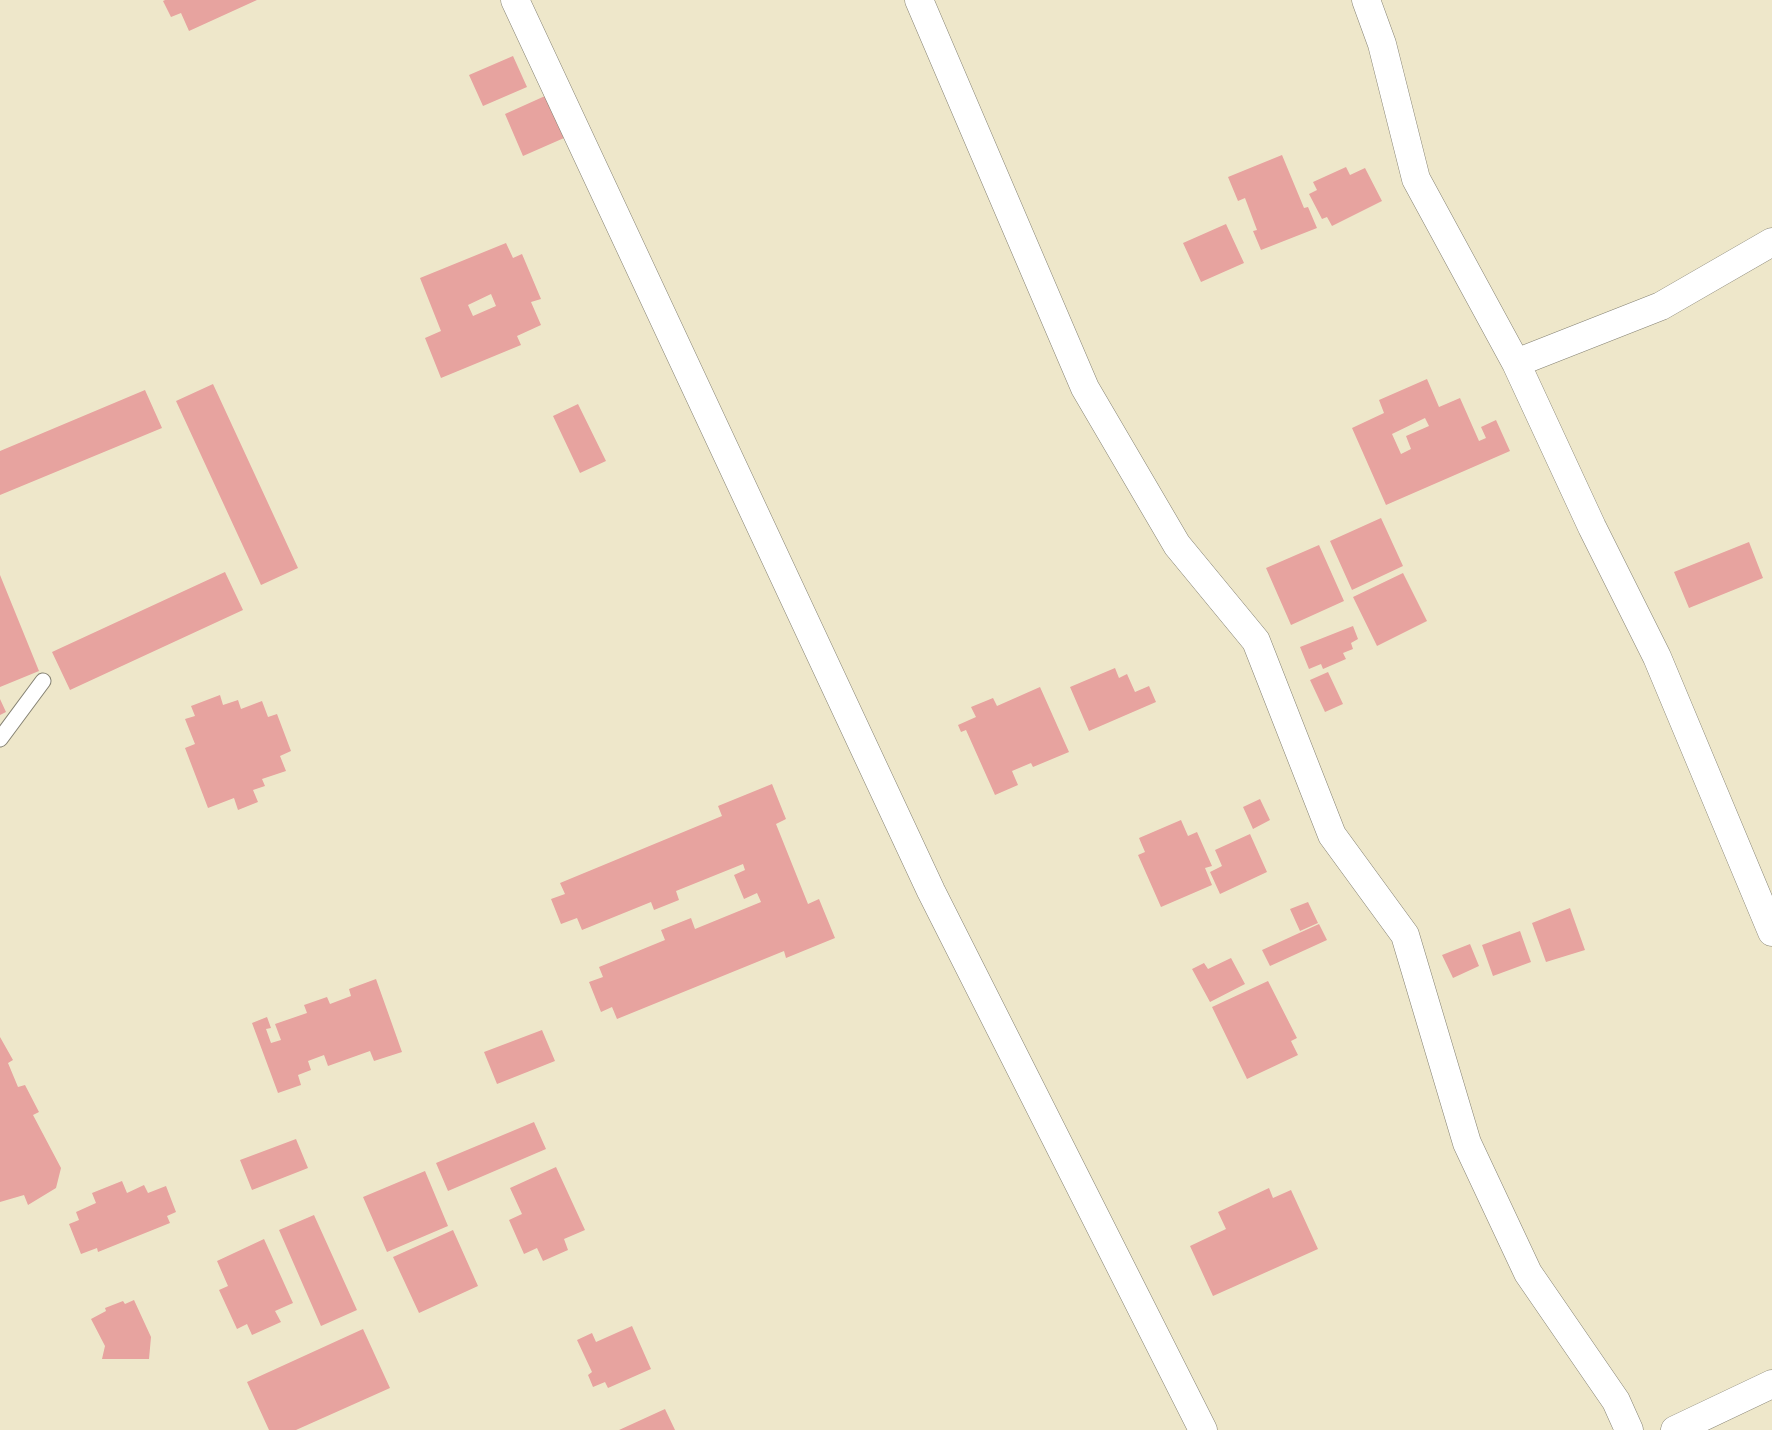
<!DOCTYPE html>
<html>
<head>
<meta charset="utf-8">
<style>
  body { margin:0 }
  canvas { display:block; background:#eee7ca }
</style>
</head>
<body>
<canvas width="1772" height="1430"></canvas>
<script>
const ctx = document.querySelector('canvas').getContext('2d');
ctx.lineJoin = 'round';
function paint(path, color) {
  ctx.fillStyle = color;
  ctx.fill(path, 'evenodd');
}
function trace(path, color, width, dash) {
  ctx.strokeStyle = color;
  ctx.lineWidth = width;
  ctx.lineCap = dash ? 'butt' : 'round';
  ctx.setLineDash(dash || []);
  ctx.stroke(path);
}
paint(new Path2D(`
  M165,0H257L189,31L181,13L171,17L163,1Z
  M513,56L527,87L483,106L469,75Z
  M545,96L564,138L523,156L505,114Z
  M1282,155L1304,208L1308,207L1317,228L1261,250L1253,231L1257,230L1245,198L1238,201L1228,177Z
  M1346,167L1350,175L1365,168L1382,201L1332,226L1327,217L1322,219L1309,194L1317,190L1313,182Z
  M1226,224L1244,263L1201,282L1183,243Z
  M506,243L513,258L522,254L541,299L531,302L541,325L517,336L521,345L441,378L425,338L441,331L420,278ZM491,294L496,306L473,316L468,305Z
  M1427,379L1439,407L1460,398L1479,441L1486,438L1481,427L1496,420L1510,451L1386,505L1352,428L1384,413L1379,400ZM1425,418L1429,426L1406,436L1411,449L1401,454L1392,434Z
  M213,384L298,568L261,585L176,401Z
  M145,390L162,428L0,495V451Z
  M578,404L606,461L580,473L553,416Z
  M1381,518L1403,566L1352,590L1330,541Z
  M1749,542L1763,578L1689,608L1674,572Z
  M1319,545L1344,601L1291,625L1266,568Z
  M225,572L243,610L70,690L52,652Z
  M1403,573L1427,621L1377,646L1353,597Z
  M0,575L39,671L0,687Z
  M1353,626L1358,639L1351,643L1353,649L1343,653L1346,659L1323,669L1321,664L1309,669L1300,647Z
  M1115,668L1119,678L1127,674L1135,692L1149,686L1156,702L1089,731L1070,687Z
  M1328,672L1343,704L1325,712L1310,680Z
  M1040,687L1069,752L1033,767L1031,763L1012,771L1018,785L995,795L966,730L961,732L958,725L976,717L971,707L993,698L997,706Z
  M220,695L223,705L238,700L241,709L262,701L268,717L277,714L291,751L280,756L286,771L262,779L265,786L253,790L258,802L238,810L234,798L208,808L185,748L195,744L185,719L195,716L191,706Z
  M0,699L6,712L0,715Z
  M772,784L786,819L776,824L808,904L819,899L835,938L786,958L784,951L617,1019L612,1007L601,1012L589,982L603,977L599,967L665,940L661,930L691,918L695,929L761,902L757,893L744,899L734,875L745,870L743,864L676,891L679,900L654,910L651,902L582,930L577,918L561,924L551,899L565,894L560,883L722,816L718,806Z
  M1260,799L1270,820L1253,829L1243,807Z
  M1181,820L1188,836L1197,832L1212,866L1205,868L1212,885L1161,907L1138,855L1145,852L1139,838Z
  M1250,834L1267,872L1220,894L1210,872L1222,866L1215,850Z
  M1308,902L1318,923L1300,931L1290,909Z
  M1570,908L1585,950L1546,962L1532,923Z
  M1319,924L1327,940L1270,966L1262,950Z
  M1520,931L1531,962L1493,976L1482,945Z
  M1470,944L1479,966L1453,978L1442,955Z
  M1231,958L1245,984L1210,1002L1192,969L1204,963L1208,969Z
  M376,979L402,1052L374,1061L370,1051L328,1066L324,1055L308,1061L311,1070L298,1075L301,1085L278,1093L252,1023L267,1017L271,1028L266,1029L271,1043L281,1040L275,1024L307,1013L304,1005L327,997L330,1004L351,996L349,989Z
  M1268,981L1297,1038L1291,1041L1298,1055L1247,1079L1212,1007Z
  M542,1030L555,1061L497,1084L484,1052Z
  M0,1037L13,1060L8,1063L18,1087L25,1085L39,1112L33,1115L61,1168L56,1188L28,1205L24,1195L0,1202Z
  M534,1122L546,1149L448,1191L436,1163Z
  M296,1139L308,1168L252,1190L240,1160Z
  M556,1167L585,1230L564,1239L568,1250L543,1261L537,1248L524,1254L509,1220L522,1214L510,1188Z
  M425,1171L448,1226L387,1252L363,1197Z
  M122,1181L127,1193L144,1185L148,1193L166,1186L176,1212L167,1216L170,1223L98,1252L97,1248L81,1254L69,1224L79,1220L76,1212L96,1203L92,1193Z
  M1269,1188L1273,1198L1291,1190L1318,1249L1213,1296L1190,1246L1226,1229L1218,1212Z
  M314,1215L357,1310L321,1326L279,1230Z
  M453,1230L478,1286L419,1313L393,1257Z
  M264,1239L293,1303L275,1311L281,1322L252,1335L247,1324L237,1329L219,1290L228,1286L217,1261Z
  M134,1300L151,1337L149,1359H102L105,1346L91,1319L106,1311L105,1308L123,1301L125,1304Z
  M632,1326L651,1369L608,1388L605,1382L593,1387L588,1375L592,1372L577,1340L592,1333L596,1342Z
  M363,1329L390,1388L296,1430H269L247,1382Z
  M665,1409L675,1430H619Z`), '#e7a39f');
const lane = new Path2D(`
  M0,739L43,681`);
const street = new Path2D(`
  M515,0L931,891L1203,1430
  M919,0L1085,388L1177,545L1256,641L1332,835L1405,935L1467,1143L1528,1273L1616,1401L1629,1430
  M1366,0L1382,44L1416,179L1516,363L1592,527L1657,657L1772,932
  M1516,363L1661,306L1772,242
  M1675,1430L1772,1384`);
trace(lane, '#858273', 17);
trace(street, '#858273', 29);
trace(lane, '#fff', 15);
trace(street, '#fff', 28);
</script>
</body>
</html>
